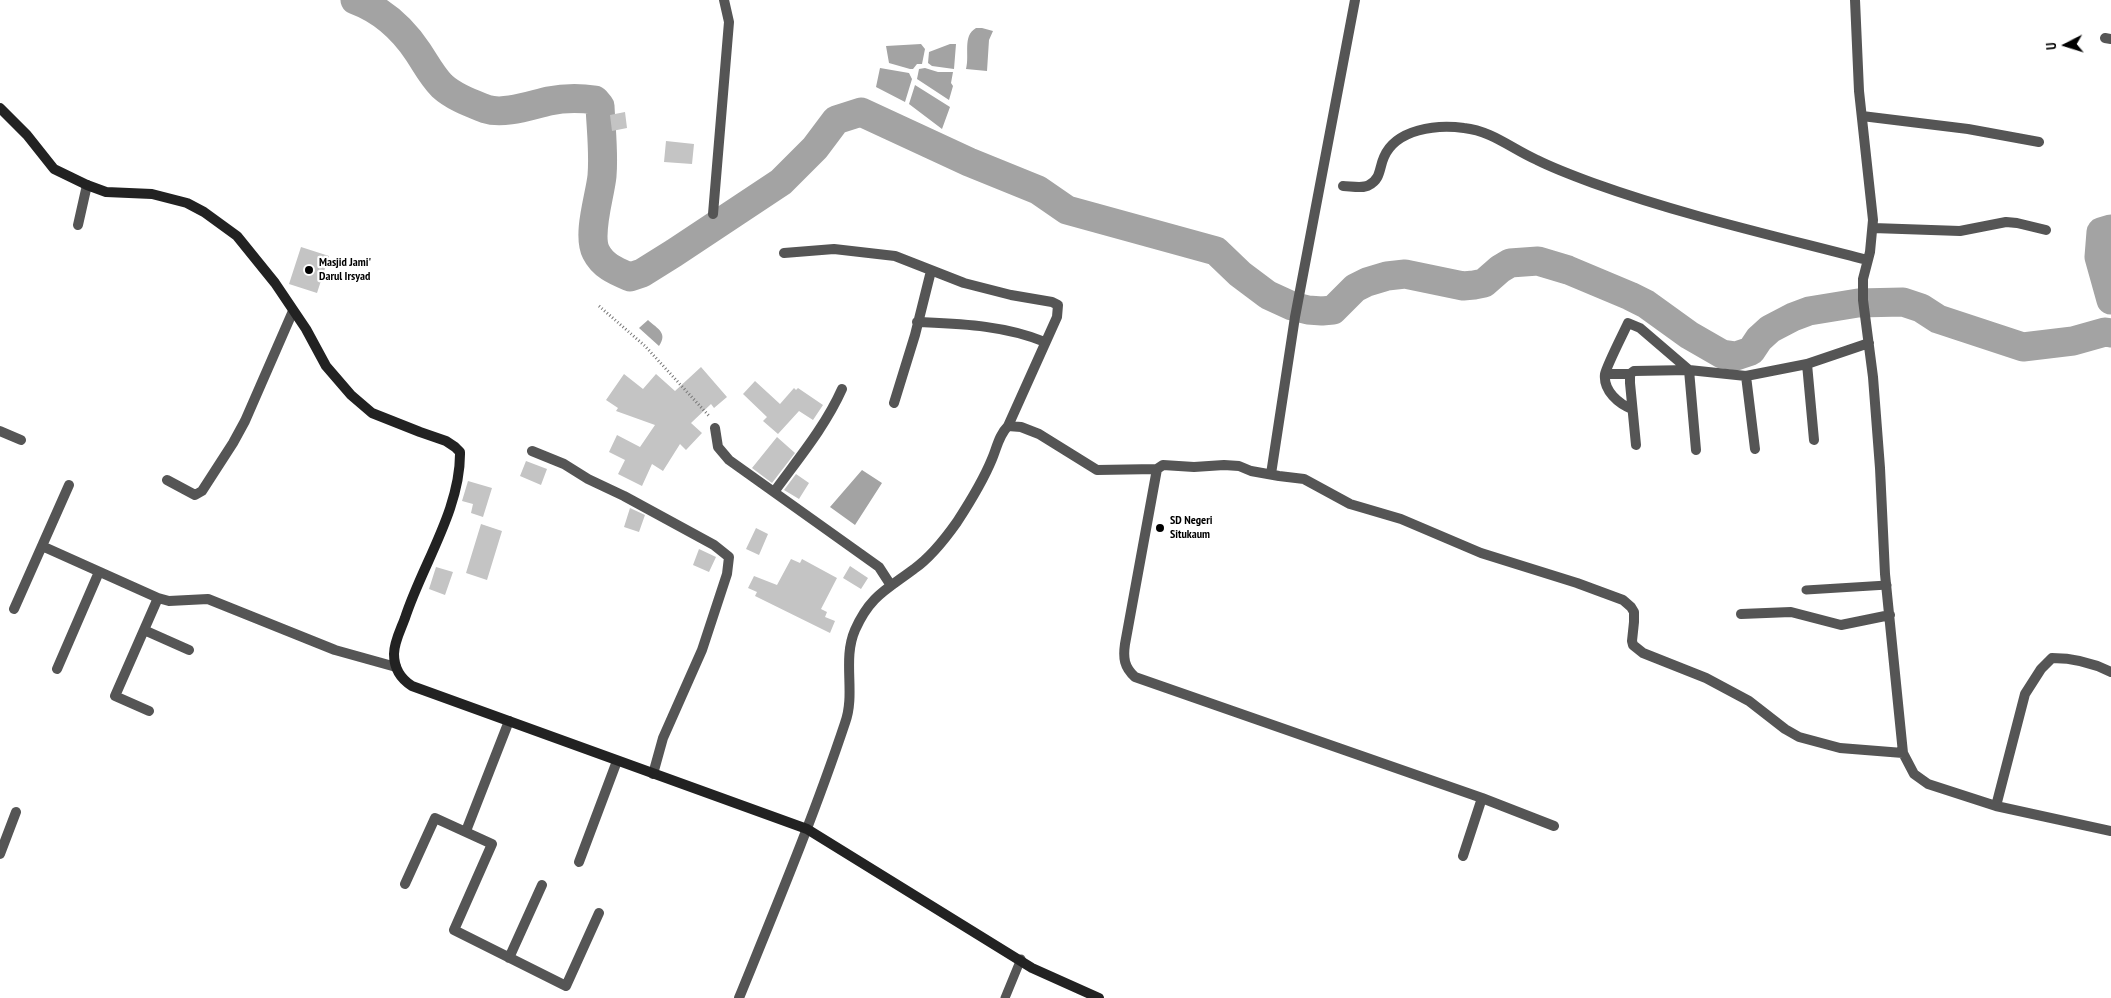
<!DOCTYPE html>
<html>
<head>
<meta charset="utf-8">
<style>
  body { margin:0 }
  #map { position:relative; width:2111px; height:998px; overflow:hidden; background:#fff; font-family:"PT Sans Narrow",sans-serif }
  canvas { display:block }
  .north { position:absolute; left:2041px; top:20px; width:50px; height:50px; -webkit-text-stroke:4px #fff; paint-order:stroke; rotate:265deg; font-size:14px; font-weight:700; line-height:20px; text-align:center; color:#000 }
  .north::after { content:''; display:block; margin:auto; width:18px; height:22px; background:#000; clip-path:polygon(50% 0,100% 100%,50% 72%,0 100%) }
</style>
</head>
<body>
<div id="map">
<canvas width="2111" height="998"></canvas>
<div class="north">U</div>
</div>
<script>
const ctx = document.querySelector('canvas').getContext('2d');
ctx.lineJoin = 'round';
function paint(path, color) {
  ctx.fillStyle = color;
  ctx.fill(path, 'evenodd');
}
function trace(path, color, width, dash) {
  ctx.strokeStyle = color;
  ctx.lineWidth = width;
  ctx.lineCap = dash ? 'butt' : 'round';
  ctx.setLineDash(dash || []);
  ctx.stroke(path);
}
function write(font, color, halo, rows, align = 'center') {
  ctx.font = font + ' "PT Sans Narrow",sans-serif';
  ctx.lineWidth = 4.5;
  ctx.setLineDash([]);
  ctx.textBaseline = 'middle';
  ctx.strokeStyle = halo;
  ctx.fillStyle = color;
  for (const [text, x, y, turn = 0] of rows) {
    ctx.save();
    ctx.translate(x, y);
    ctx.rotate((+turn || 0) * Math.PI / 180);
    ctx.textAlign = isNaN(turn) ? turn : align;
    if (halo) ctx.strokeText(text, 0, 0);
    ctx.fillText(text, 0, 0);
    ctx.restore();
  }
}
paint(new Path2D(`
  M976,28H982L993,31L989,40L987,71L966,69C970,55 962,36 976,28Z
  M921,44L925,49L922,64H917L913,69H910L889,63L886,46Z
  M950,44H956L954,69L932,66L928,63L929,52Z
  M880,68L909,73L912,79L905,102L876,87Z
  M925,68L938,72H953L951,83L953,86L949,100L917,79L919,69Z
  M915,85L950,107L942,129L909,104Z
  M648,320C658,329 668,333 659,346L639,328Z
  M862,470L882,483L855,525L830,507Z`), '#a3a3a3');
trace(new Path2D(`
  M355,0C382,10 402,28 418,52C426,64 432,76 442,86C454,97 471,103 486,109C504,115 531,105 549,101C564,98 580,98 595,100L600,106C601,129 604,153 602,176C600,196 587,234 596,252C603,266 616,271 630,277L642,273L674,253L781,182L815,148L836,120L861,112L969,162L1038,190L1067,210L1216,251L1240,274L1268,295L1292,306L1308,310L1322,311L1333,310L1355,288L1367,282L1387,276L1405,274L1463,286L1474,285L1484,283L1500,269L1510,263L1538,261L1568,270L1630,296L1646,304L1689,335L1722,354L1736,356L1751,351L1759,339L1770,329L1793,317L1809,311L1858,303L1903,302L1921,308L1938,319L2023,347L2073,341L2105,332L2111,333
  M2111,229L2101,232L2099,257L2111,300`), '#a3a3a3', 29);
paint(new Path2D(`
  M625,112L627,128L612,131L610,115Z
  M666,141L694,144L692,164L664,162Z
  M301,247L329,256L317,293L289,284Z
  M701,367L727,397L714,408L711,404L691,423L702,433L686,450L680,444L663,471L652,464L642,486L618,474L625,460L609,452L617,435L640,447L655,425L616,411L618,408L606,400L624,374L643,389L656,374L675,391Z
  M755,381L780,404L794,388L796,390L798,388L823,405L813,420L799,411L778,434L763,421L767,417L743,394Z
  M777,437L795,453L772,483L752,468Z
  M526,461L547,469L541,485L520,476Z
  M796,474L809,483L799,499L784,490Z
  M468,481L492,488L483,517L471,513L473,504L462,501Z
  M630,508L645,515L639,532L624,527Z
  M481,524L502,531L487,580L466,573Z
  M756,528L768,534L759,555L746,549Z
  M699,549L716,557L709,572L693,565Z
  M791,559L800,563L802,559L837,578L821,609L827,612L825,617L835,621L830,633L755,596L757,592L748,588L754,576L777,585Z
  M850,566L868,578L861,589L843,578Z
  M436,567L453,572L445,595L429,589Z`), '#c4c4c4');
trace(new Path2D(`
  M599,306L645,346L710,417`), '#777', 3, [1, 2.5]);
trace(new Path2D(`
  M1806,590L1887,585
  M1005,998L1021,959`), '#555', 9);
trace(new Path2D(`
  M1855,0L1859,91L1873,220L1870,252L1863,279V300L1873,377L1880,468L1885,574L1903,753L1914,774L1928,784L1996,806L2111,831
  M2105,38L2111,39
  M1862,116L1968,129L2039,142
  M1343,186C1350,186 1363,189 1369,185C1381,179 1379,168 1384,157C1396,129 1437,124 1464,128C1492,131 1512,149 1537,160C1555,169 1574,176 1593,183C1682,215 1775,236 1867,260
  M713,214L729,22L724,0
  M78,225L87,185
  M1873,228L1960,231L2006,222L2017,223L2046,230
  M784,253L834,249L895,256L964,283L1011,295L1052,302L1058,305L1057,317L1008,426
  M917,322C961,324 1004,325 1045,342
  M1605,374H1630
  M1746,376L1755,449
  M894,403L915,335L931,271
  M1632,409C1619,404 1603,391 1605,374C1607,365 1623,334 1628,323L1640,328L1689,370L1696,450
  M715,428L718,447L729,460L879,567L890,584
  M0,431L21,440
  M1814,440L1807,364L1869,343
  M1636,445L1630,383V374L1634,371L1689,370L1746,376L1807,364
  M532,451L564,464L588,479L624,496L714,545L729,557L727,574L702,650L663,738L653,774
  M1157,469L1125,644C1123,658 1124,667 1135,677L1482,798L1554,826
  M1271,474L1295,317L1355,0
  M167,480L195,495L202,491L233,443L245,421L293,311
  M774,492C798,459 825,427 842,389
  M42,546L158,598L169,601L208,599L335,650L396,667
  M14,609L69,485
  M1741,614L1791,612L1841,625L1890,615
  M144,630L189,650
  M57,669L99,572
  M149,711L115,696L158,598
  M1996,806L2025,694L2041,669L2052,658C2072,658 2093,663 2111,672
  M466,831L509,721
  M0,854L16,812
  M1463,856L1482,798
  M579,862L617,761
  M405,884L435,818L492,844L454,930L566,986L599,913
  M509,958L542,885
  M739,998C776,907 814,816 845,723C856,693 842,660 855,630C870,596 886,590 914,569C931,557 945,539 957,522C970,502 983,481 992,459C997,447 999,435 1008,426L1021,427L1039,434L1097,470L1157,469L1163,465L1194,467L1224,465L1239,466L1251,471L1279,476L1304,479L1350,504L1401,519L1481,553L1577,583L1623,600L1631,607L1634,612V622L1632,641L1633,645L1643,653L1706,678L1749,701L1785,729L1799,737L1840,748L1903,753`), '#555', 10);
trace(new Path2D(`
  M0,108L27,135L54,169L87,185L106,192L152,194L187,203L204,212L237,236L275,283L306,329L326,366L351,395L372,413L420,432L446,441L455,447L460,452C461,509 422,565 405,618C401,629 394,642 394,654C394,668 401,679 412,686L807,829L1032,968L1099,998`), '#222', 10);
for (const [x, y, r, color] of [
  [309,270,5,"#000"],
  [1160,528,5,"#000"]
]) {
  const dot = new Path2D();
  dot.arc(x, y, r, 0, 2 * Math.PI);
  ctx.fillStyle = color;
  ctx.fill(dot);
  trace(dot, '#fff', 2);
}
write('bold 12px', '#000', '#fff', [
  ["Masjid Jami'",319,263],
  ["Darul Irsyad",319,277],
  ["SD Negeri",1170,521],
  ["Situkaum",1170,535]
], 'left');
</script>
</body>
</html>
